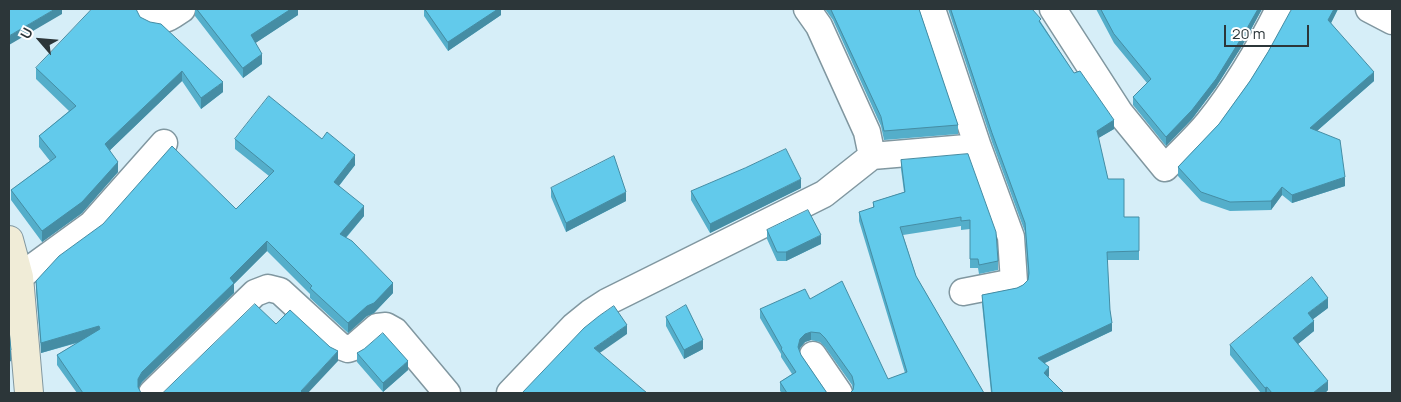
<!DOCTYPE html>
<html>
<head>
<meta charset="utf-8">
<style>
  body { margin:0 }
  #map { position:relative; width:1401px; height:402px; overflow:hidden; background:#d6eef8; font-family:Manrope,sans-serif }
  canvas { display:block }
  .frame { position:absolute; inset:0; border:10px solid #2c3639; pointer-events:none }
  .north { position:absolute; left:15px; top:15px; width:50px; height:50px; -webkit-text-stroke:4px #fff; paint-order:stroke; rotate:297deg; font-size:14px; font-weight:700; line-height:20px; text-align:center; color:#2c3639 }
  .north::after { content:''; display:block; margin:auto; width:18px; height:22px; background:#2c3639; clip-path:polygon(50% 0,100% 100%,50% 72%,0 100%) }
  .scale { position:absolute; left:1224px; top:25px; width:85px; height:22px; box-sizing:border-box; border:2px solid #2c3639; border-top:0; padding-left:6px; font-size:15px; line-height:18px; white-space:nowrap; color:#2c3639; -webkit-text-stroke:4px #fff; paint-order:stroke }
</style>
</head>
<body>
<div id="map">
<canvas width="1401" height="402"></canvas>
<div class="frame"></div>
<div class="north">U</div>
<div class="scale">20 m</div>
</div>
<script>
const ctx = document.querySelector('canvas').getContext('2d');
ctx.lineJoin = 'round';
function trace(path, color, width, dash) {
  ctx.strokeStyle = color;
  ctx.lineWidth = width;
  ctx.lineCap = dash ? 'butt' : 'round';
  ctx.setLineDash(dash || []);
  ctx.stroke(path);
}
function paint(path, color) {
  ctx.fillStyle = color;
  ctx.fill(path, 'evenodd');
}
const minor = new Path2D(`
  M147,9L150,17C164,24 171,16 182,9
  M807,9L819,26L867,132L872,156
  M932,9L978,147L1011,237L1014,282L963,292
  M1053,9L1120,113L1165,168C1179,153 1195,139 1208,123C1236,88 1259,49 1279,9
  M1369,9L1392,21
  M19,277L92,224L164,143
  M813,355L839,393
  M152,393L255,293L268,288L280,291L340,346L348,349L354,347L377,327L386,326L395,331L447,393
  M510,393L574,326L590,313L607,302L824,194L872,156L978,147`);
const secondary = new Path2D(`
  M9,240L19,277L29,393`);
trace(minor, '#8097a0', 29);
trace(secondary, '#8097a0', 30);
trace(minor, '#fff', 26);
trace(secondary, '#f0ecd7', 28);
paint(new Path2D(`
  M195,9H299L298,10V15L255,43L262,64L243,78L195,16Z
  M424,9H501V15L448,51L424,16Z
  M825,9H919L958,125V134L884,140L881,126L833,20Z
  M948,9H1033V10L1074,73L1114,129L1098,138L1108,179L1124,217H1139V260H1107L1110,310L1112,331L1045,363L1049,376L1048,377L1064,393H991L982,304V295L1017,288L1023,285L1028,280V275L1025,232L992,142Z
  M1096,9H1262L1242,46L1216,87L1192,119L1166,146L1133,105V97L1147,83L1114,43Z
  M1292,9H1338L1331,23L1374,81L1317,131L1345,186L1292,203L1282,195L1271,210L1230,211L1201,201L1178,176V167L1219,124L1250,81L1268,52Z
  M140,17L223,92L201,109L182,81L110,150L118,172L82,213L42,242L11,200V190L50,161L39,147V136L69,111L36,79V68Z
  M235,139L355,165L339,186L364,216L346,238L393,293L374,313L367,316L348,333L310,298V294L267,251L234,284V293L142,382L138,388L141,393H77L57,365V355L77,343L41,353L36,291V281L236,209L269,176L235,149Z
  M968,154L998,261V270L979,274L978,268H970V229L961,230V226L903,235L916,276L984,393L853,390L852,385L825,347L820,342L811,340L805,342L800,348L799,350L801,355L827,393H782L780,391V382L792,374L781,357V354L760,318V309L810,299L888,379L905,373L859,221V212L873,208V202L904,192L901,169V160Z
  M551,188L626,201L566,232L551,197Z
  M801,188L710,233L691,200V191Z
  M767,230L821,244L786,261H777L767,239Z
  M1328,308L1313,319L1314,331L1298,344L1328,390L1325,393H1261L1230,355V345Z
  M666,317L703,349L684,359L666,326Z
  M357,353L408,370L383,392L357,362Z`), '#54aeca');
paint(new Path2D(`
  M55,9H62V14L9,45V36Z
  M291,9H299L298,10V15L251,46V35Z
  M498,9H501V15L448,51V42Z
  M1258,9H1262L1242,46L1216,87L1192,119L1166,146V137Z
  M1334,9H1338L1328,29V20Z
  M262,54V64L243,78V68Z
  M182,71V81L105,155V144Z
  M1374,72V81L1310,137V128Z
  M223,82V92L201,109V98Z
  M1114,120V129L1097,139V131Z
  M355,155V165L334,192V182Z
  M118,162V172L82,213L42,242V231Z
  M1345,177V186L1292,203V195Z
  M801,179V188L710,233V224Z
  M1282,187V195L1271,210V201Z
  M626,192V201L566,232V223Z
  M364,206V216L340,244V234Z
  M821,235V244L786,261V252Z
  M267,241V251L234,284V293L142,382L138,389V379L142,372L230,278Z
  M393,283V293L374,313L367,316L348,333V323Z
  M1328,298V308L1308,323V313Z
  M1314,321V331L1293,348V338Z
  M1112,323V331L1038,366V358Z
  M627,325V334L594,357V348Z
  M99,326V336L41,353V343Z
  M811,332V340L805,342L800,348L798,356V347L800,339L805,334Z
  M703,340V349L684,359V350Z
  M11,350V361L9,362V351Z
  M338,351V361L308,393H301V391Z
  M408,361V370L383,392V383Z
  M1049,367V376L1044,382V373Z
  M1328,381V390L1325,393H1313Z
  M1267,387V393H1265V388Z`), '#458da4');
const building = new Path2D(`
  M9,9H55L9,36Z
  M92,9H136L140,17L150,22L161,24L223,82L201,98L182,71L105,144L118,162L82,202L42,231L11,190L56,157L39,136L76,106L36,68Z
  M197,9H291L251,35L262,54L243,68Z
  M425,9H498L448,42Z
  M831,9H919L958,125L884,131L881,117Z
  M951,9H1032L1041,19L1039,21L1074,73L1080,71L1114,120L1097,131L1108,179H1124V217H1139V251L1107,252L1110,310L1112,323L1038,358L1049,367L1044,373L1064,393H992L982,295L1017,288L1023,285L1028,280L1029,273L1025,223L992,133Z
  M1101,9H1258L1242,37L1216,79L1192,110L1166,137L1133,97L1151,79L1114,34Z
  M1292,9H1334L1328,20L1374,72L1310,128L1340,140L1345,177L1292,195L1282,187L1271,201L1230,202L1201,192L1178,167L1219,124L1250,81L1268,52Z
  M269,96L322,139L327,132L355,155L334,182L364,206L340,234L352,241L393,283L374,303L367,306L348,323L310,288L312,286L267,241L230,278L234,283L142,372L138,379V387L141,393H83L57,355L100,329L99,326L41,343L36,281L59,256L103,224L172,146L236,209L274,171L235,139Z
  M786,149L801,179L710,224L691,191L745,168Z
  M968,154L996,232L998,261L979,265L978,259H970V220L961,221V217L900,227L916,276L984,393H850L853,390L854,384L852,376L825,338L820,333L811,332L805,334L800,339L798,347L801,355L827,393H787L780,382L796,372L781,349L782,348L760,309L805,289L810,299L842,281L888,379L907,372L859,212L874,207L873,202L905,192L901,160Z
  M614,156L626,192L566,223L551,188Z
  M808,210L821,235L786,252H777L767,230Z
  M1312,277L1328,298L1308,313L1314,321L1293,338L1328,381L1313,393H1272L1267,387L1265,388L1230,345Z
  M255,304L276,324L290,310L330,347L338,351L301,391L303,393H163Z
  M686,305L703,340L684,350L666,317Z
  M614,306L627,325L594,348L647,393H522L584,328L599,316Z
  M9,329L11,350L9,351Z
  M383,333L408,361L383,383L357,353L364,349Z`);
paint(building, '#62caeb');
trace(building, '#458da4', 1);
</script>
</body>
</html>
